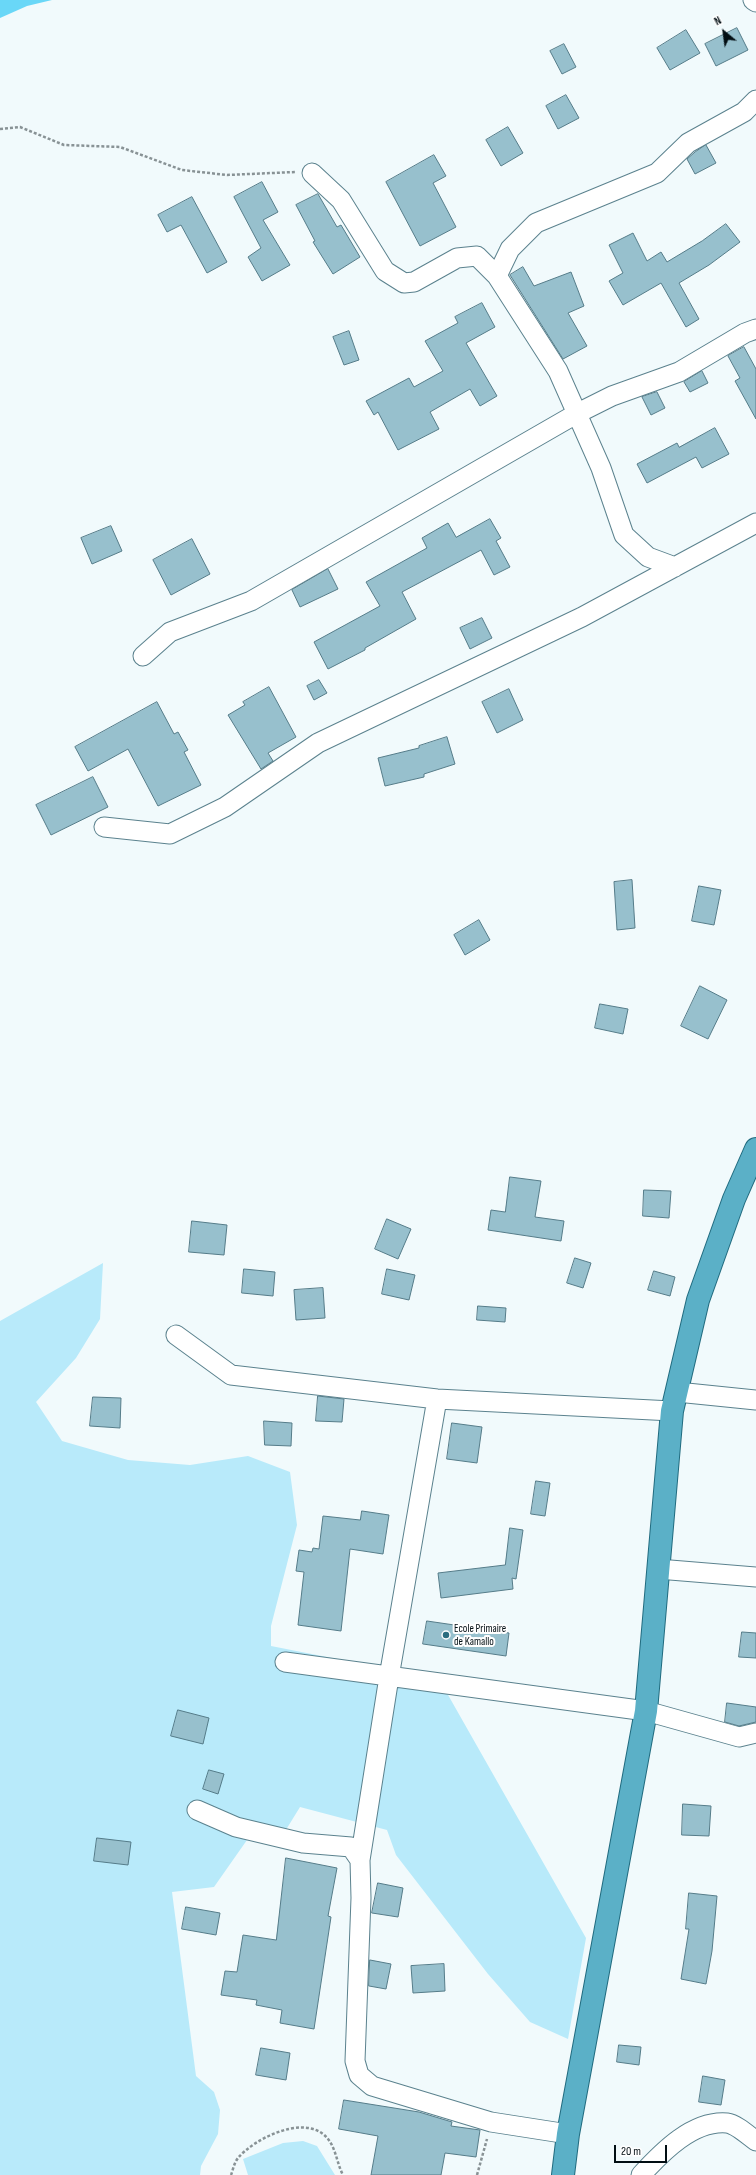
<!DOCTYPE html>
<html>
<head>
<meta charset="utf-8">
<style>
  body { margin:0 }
  #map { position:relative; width:756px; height:2175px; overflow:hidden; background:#f1fafc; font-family:"Sofia Sans Condensed",sans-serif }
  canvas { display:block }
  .north { position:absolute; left:704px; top:12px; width:40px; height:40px; -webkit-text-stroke:3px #fff; paint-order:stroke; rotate:331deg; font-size:11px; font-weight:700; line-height:16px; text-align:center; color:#020e13 }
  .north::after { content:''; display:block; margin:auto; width:14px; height:18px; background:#020e13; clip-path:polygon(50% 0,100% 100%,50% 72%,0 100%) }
  .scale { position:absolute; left:614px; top:2145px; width:53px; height:18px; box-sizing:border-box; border:2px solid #020e13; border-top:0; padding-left:5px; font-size:12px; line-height:14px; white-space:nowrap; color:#020e13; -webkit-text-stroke:3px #fff; paint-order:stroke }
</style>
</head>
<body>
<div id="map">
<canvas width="756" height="2175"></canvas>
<div class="north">N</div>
<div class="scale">20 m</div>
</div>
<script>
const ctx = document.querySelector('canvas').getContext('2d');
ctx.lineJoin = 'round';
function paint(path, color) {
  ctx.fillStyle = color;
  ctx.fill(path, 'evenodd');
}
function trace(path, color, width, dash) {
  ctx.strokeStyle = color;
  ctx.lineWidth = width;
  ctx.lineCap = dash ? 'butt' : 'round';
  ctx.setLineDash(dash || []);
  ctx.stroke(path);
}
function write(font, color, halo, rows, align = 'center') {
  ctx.font = font + ' "Sofia Sans Condensed",sans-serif';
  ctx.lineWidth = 4;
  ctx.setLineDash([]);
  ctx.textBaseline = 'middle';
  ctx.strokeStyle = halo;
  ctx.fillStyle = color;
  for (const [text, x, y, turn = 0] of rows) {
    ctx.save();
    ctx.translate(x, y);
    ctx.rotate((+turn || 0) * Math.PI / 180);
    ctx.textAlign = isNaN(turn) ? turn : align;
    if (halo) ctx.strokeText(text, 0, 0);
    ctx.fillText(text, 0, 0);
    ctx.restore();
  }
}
paint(new Path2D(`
  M103,1263L100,1319L76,1358L36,1402L62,1441L128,1460L190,1465L248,1456L290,1472L297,1525L271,1626V1646L439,1679L586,1938L568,2039L530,2022L488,1974L396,1855L387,1830L300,1807L276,1846L247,1840L214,1887L172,1892L196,2076L214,2092L220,2110L218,2134L201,2166L200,2175H0V1321Z
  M303,2141L317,2146L335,2175H248L243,2159L283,2143Z`), '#b8eafa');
paint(new Path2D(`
  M0,0H52L27,6L0,18Z`), '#69d7f7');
const building = new Path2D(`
  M737,28L748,50L716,66L705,44Z
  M686,30L700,53L670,70L657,48Z
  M564,44L576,67L562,74L550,51Z
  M566,95L579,118L558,129L546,106Z
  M508,127L523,153L501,166L486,140Z
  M706,145L716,163L695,174L687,159L695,152Z
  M434,155L446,176L433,183L456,227L420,246L386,182Z
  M262,182L278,212L263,220L290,265L262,281L248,257L261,248L234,197Z
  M318,194L337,227L341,225L360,257L333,274L313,242L315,241L296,205Z
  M192,197L227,262L207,273L181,225L167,232L158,215Z
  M726,224L740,242L709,265L679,283L699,319L686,327L661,283L623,305L609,281L623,273L609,245L633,233L647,261L661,252L667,262L702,241Z
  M523,267L534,286L571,272L584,306L568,313L587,346L563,359L510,275Z
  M482,303L495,327L466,343L497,396L480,406L470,389L430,412L439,429L398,450L378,412L374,415L366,401L409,378L414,387L443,371L425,341L458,323L455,317Z
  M349,331L359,360L344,365L333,337Z
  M744,347L756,369V419L735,381L740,378L728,356Z
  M702,371L708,383L690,392L684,382Z
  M657,392L665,408L651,415L642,397Z
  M715,428L729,454L702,468L696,457L647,483L637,464L677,443L679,447Z
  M490,519L501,538L496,541L510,567L494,575L481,550L402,592L416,619L365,648V650L328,669L314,642L380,606L366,582L427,548L422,538L448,523L456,537Z
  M111,526L122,551L92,564L81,538Z
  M192,539L210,574L171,595L153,560Z
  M328,569L338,589L300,607L292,590Z
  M482,618L492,638L470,649L460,628Z
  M319,680L327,693L314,700L307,686Z
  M269,687L296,737L268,753L273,761L261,769L228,715L245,705L243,702Z
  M509,689L523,720L497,733L482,702Z
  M157,702L174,734L178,732L188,750L184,752L201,785L158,806L128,749L88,771L75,747Z
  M447,737L455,764L424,774V777L385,786L378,758L419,748V746Z
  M93,777L108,807L51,835L36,805Z
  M632,880L635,928L617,930L614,882Z
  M699,886L721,890L714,925L692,921Z
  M479,920L490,940L465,955L454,935Z
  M700,986L727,1000L708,1039L681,1026Z
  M600,1004L628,1009L623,1034L595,1028Z
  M510,1177L541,1181L535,1217L564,1221L561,1241L488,1230L491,1210L505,1212Z
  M644,1190L671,1191L669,1218L643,1216Z
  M387,1219L411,1229L398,1259L375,1249Z
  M192,1221L227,1225L224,1255L189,1252Z
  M575,1258L591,1263L583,1288L567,1283Z
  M244,1269L275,1272L273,1296L242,1293Z
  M387,1269L415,1275L409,1300L382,1294Z
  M654,1271L675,1277L670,1296L648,1290Z
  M323,1288L325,1318L296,1320L294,1290Z
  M478,1306L506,1308L505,1322L477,1320Z
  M318,1396L344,1399L342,1422L316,1421Z
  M93,1397L121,1398L120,1428L90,1426Z
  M264,1421L292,1423L291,1446L265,1445Z
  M452,1423L482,1427L477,1463L447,1459Z
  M536,1481L550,1483L545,1516L531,1514Z
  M362,1511L389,1515L383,1554L350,1549L341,1631L298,1625L304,1572L296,1571L299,1550L312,1552L313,1548L319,1549L323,1516L360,1520Z
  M510,1528L523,1530L516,1579L512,1578L513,1589L441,1598L438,1573L505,1565Z
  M427,1621L509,1633L506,1656L423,1644Z
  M742,1632L756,1633V1658L739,1657Z
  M727,1703L756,1707V1722L739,1726L725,1722Z
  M178,1710L209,1718L203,1744L171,1736Z
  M209,1770L224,1774L218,1794L203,1789Z
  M683,1804L711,1806L709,1836L682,1835Z
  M97,1838L131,1842L128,1865L94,1861Z
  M286,1858L337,1868L328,1916L331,1917L314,2029L280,2023L282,2010L256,2005L257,2000L221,1995L225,1971L237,1972L243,1935L276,1940Z
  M378,1883L403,1888L398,1917L372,1913Z
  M689,1893L717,1896L712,1951L706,1984L681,1979L689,1929H686Z
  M186,1907L220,1913L216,1935L182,1929Z
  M370,1960L391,1964L386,1989L369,1986Z
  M444,1964L445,1991L413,1993L411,1966Z
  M619,2045L641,2047L639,2065L617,2062Z
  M261,2048L290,2053L286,2080L256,2075Z
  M703,2076L725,2080L721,2105L699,2102Z
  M344,2100L419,2112L452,2122L451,2126L480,2130L476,2157L445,2153L441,2175H371L378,2136L339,2129Z`);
paint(building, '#97c0cd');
trace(building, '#557c89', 1);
const minor = new Path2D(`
  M753,0L756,2
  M312,173L341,200L385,271L404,283L414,282L457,258L477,256L497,276L558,371L601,468L624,535L648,557L675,567
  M497,276L510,249L536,223L657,173L688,143L744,112L756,100
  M143,656L170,632L251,601L576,414L612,396L679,372L745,333L756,329
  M104,827L170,834L225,807L318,743L582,617L756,523
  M176,1335L231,1375L437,1399L672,1411
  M677,1392L756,1400
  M658,1569L756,1577
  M285,1662L646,1711L739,1737L756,1733
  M197,1810L236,1827L303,1843L351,1847L360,1860L361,1898L355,2061L359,2075L372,2086L491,2122L568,2134
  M360,1860L389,1677L437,1399
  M641,2175C662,2152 693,2120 727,2123C736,2124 749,2136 756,2141`);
const trunk = new Path2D(`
  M563,2175L568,2134L646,1711L672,1411L698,1300L734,1199L756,1149`);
trace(minor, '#5b828e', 21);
trace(trunk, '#216b7f', 24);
trace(new Path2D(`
  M0,129L20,127L64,145L120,147L182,170L227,175L295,172
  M231,2175C233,2170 234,2163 238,2158C254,2139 300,2116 323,2134C336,2144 336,2162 343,2175
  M477,2175L487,2139`), '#889295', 2.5, [3, 2]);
trace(minor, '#fff', 19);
trace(trunk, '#5bb0c7', 22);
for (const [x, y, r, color] of [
  [446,1635,4,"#2b6d7f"]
]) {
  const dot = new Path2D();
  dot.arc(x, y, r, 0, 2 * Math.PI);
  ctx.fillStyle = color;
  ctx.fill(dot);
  trace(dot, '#fff', 1.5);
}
write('11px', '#020e13', '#fff', [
  ["Ecole Primaire",454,1629],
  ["de Kamallo",454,1642]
], 'left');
</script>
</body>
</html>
